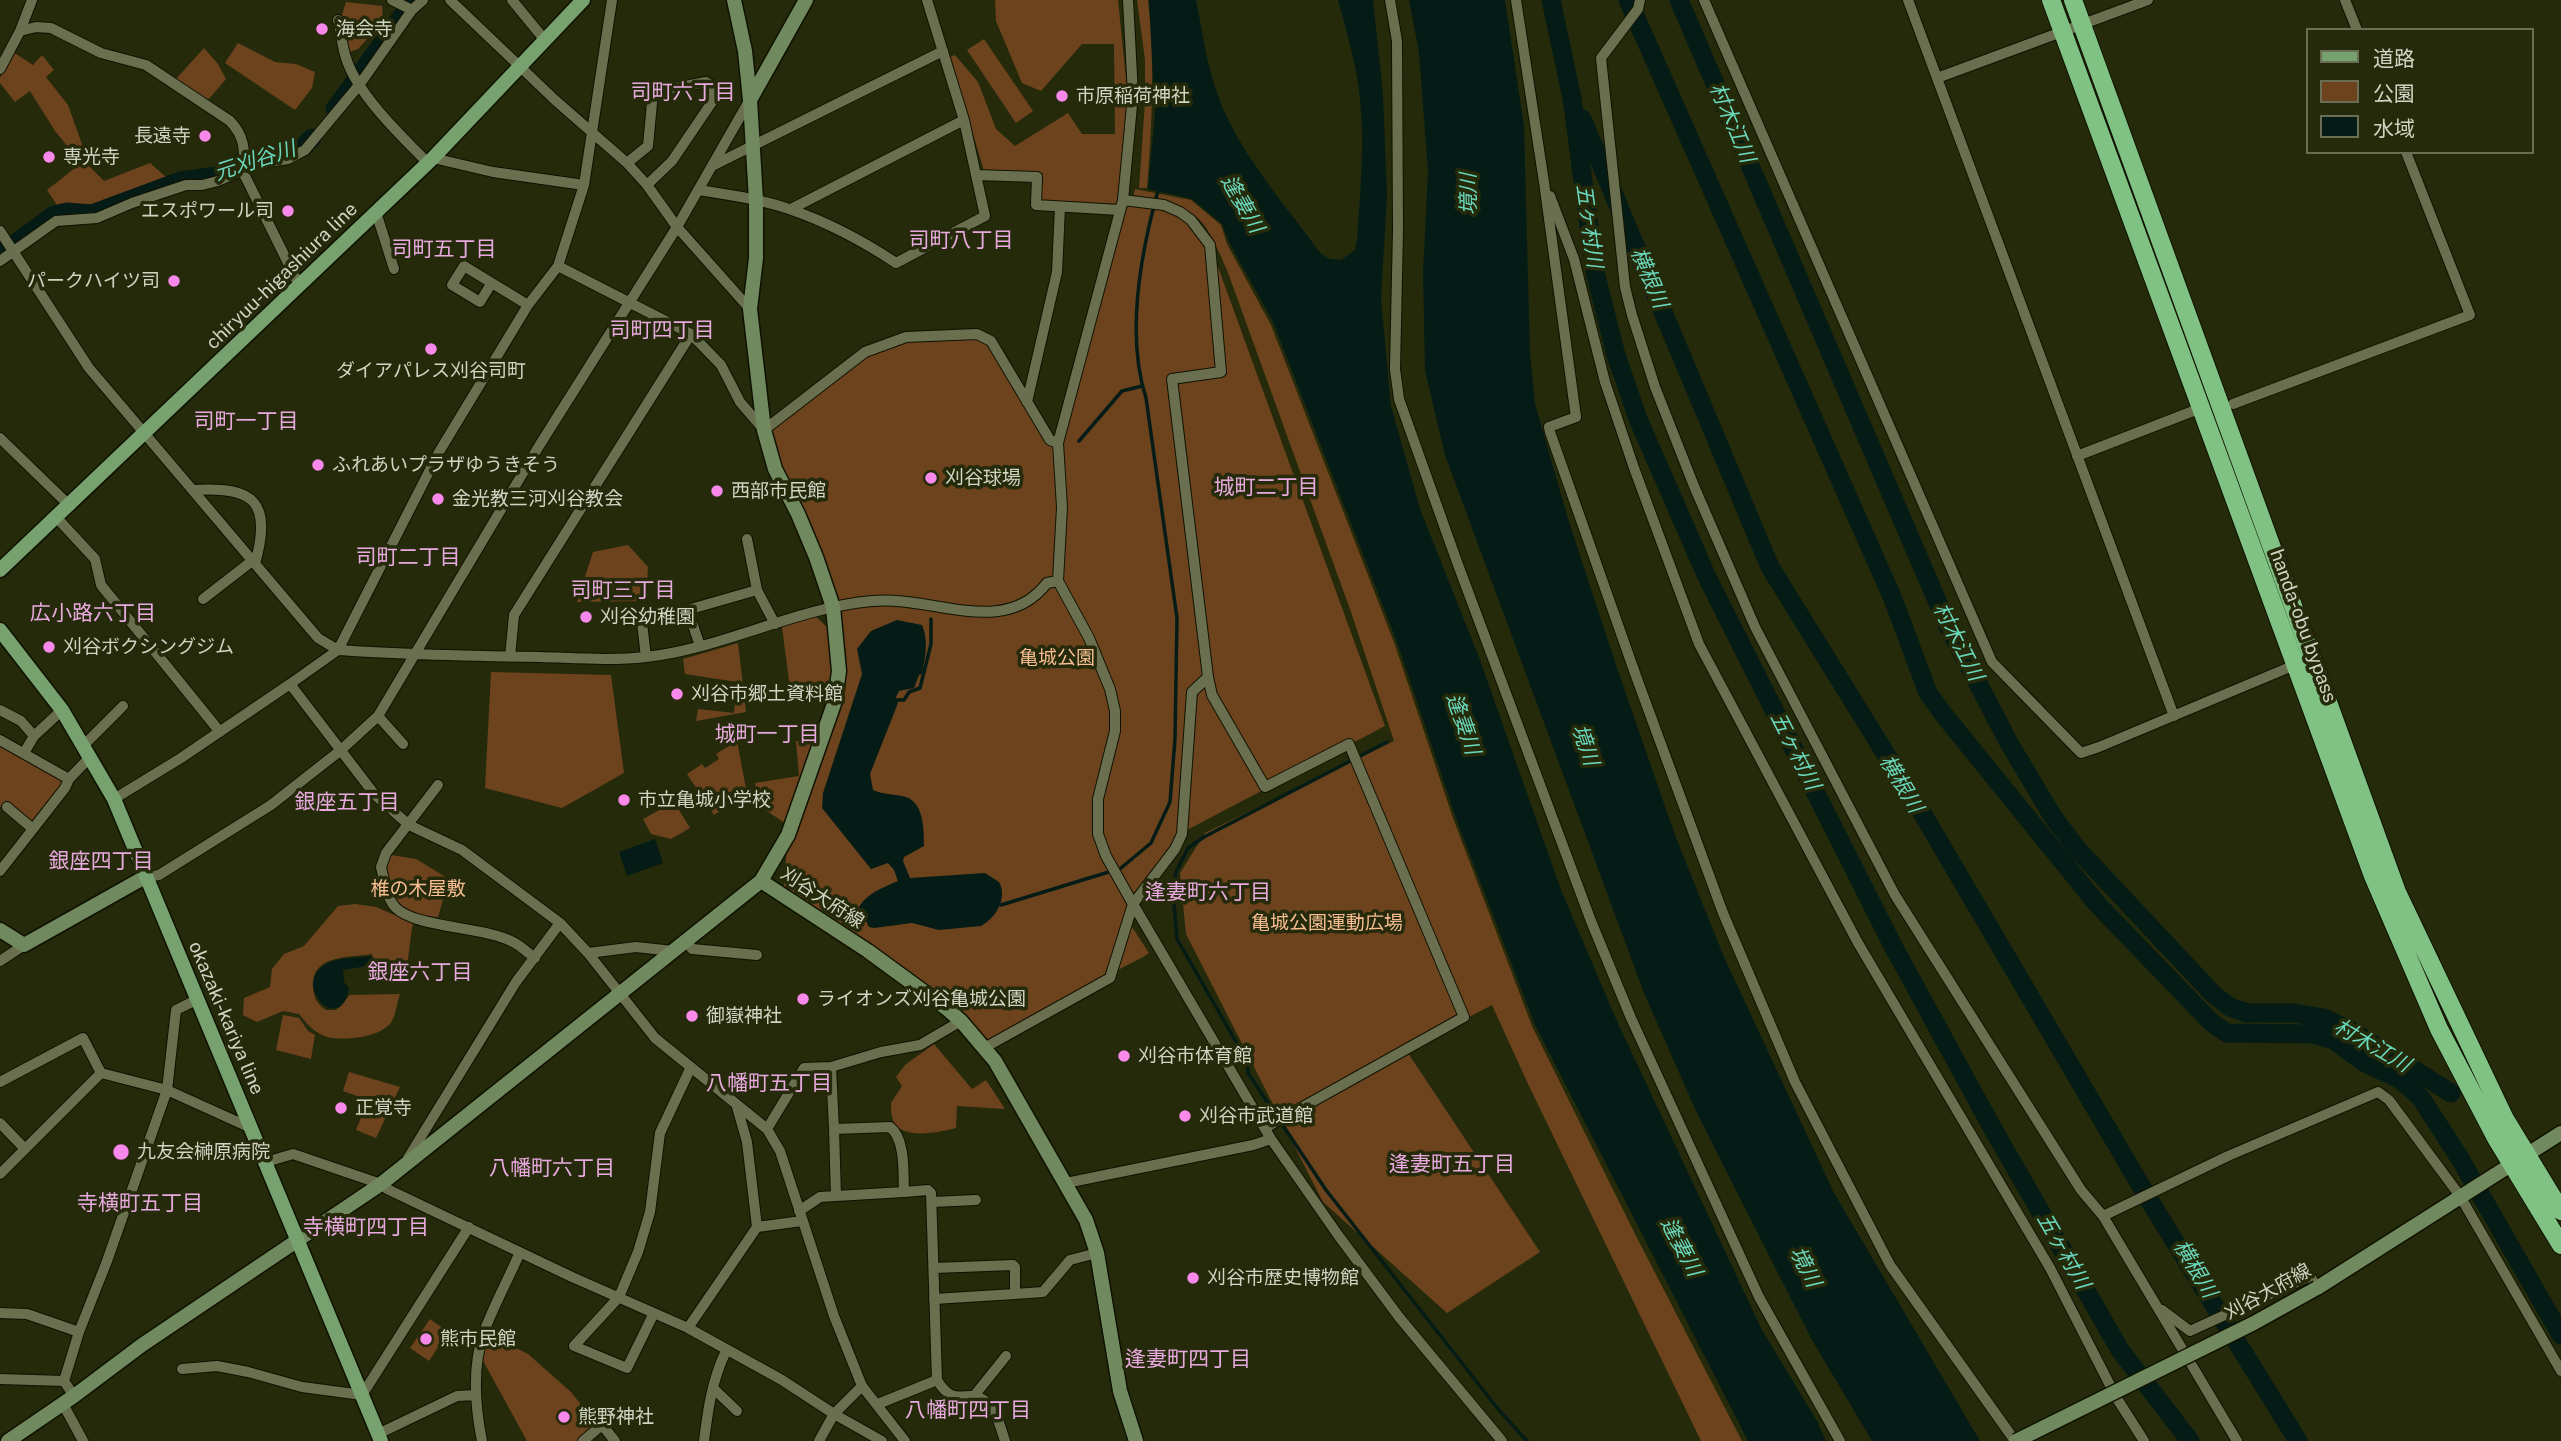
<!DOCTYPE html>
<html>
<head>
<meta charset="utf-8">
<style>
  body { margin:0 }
  #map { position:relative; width:2561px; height:1441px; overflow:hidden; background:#252a0b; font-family:"Public Sans","Noto Sans JP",sans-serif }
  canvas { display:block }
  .legend { position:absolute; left:2306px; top:28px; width:228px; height:126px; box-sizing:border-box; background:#252a0b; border:2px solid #696e54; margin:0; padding:9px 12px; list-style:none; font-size:21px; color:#d0d4c2 }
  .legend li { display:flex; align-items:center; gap:14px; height:35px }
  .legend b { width:35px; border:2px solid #696e54 }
</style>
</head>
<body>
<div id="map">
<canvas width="2561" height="1441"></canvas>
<ul class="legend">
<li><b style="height:9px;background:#77a16f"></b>道路</li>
<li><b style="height:19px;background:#6d431e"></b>公園</li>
<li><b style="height:19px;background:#051c16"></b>水域</li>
</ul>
</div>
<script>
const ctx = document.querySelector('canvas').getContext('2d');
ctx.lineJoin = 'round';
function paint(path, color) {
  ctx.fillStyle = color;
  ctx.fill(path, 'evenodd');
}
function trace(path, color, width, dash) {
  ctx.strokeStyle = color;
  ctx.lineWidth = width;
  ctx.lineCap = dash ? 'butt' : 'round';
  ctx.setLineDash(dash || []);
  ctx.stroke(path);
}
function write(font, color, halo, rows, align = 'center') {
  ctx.font = font + ' "Public Sans","Noto Sans JP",sans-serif';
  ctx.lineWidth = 7;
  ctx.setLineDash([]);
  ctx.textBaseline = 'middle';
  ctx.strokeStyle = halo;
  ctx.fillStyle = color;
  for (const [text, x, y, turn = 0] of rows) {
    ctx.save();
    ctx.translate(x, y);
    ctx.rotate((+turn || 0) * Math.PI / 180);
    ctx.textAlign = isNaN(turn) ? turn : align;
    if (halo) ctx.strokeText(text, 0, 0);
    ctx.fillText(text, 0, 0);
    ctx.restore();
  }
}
paint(new Path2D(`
  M995,0H1118L1128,98L1117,204L1041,201L1043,173L984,171L950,57L955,55L978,82L996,129L1015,146L1068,113L1082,134H1115L1114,44H1082L1041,91L1022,83L996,21Z
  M1137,0H1148C1155,63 1152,125 1147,188H1139L1145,102V60Z
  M346,2L382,6L383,21L358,49L349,52L341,18Z
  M984,39L1033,111L1016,123L967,50Z
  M238,43L275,62L296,64L315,72L312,88L295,110L225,63Z
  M204,48L218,64L226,79L208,100L176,79Z
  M13,52L33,65L42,55L54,70L46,77L68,105L83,147L74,154L55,131L30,91L15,102L0,83V78Z
  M84,161L104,181L150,163L166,177L93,206L61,211L47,190Z
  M1135,189L1191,200L1221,225L1227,244L1271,325L1395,645L1453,818L1532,1026L1635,1234L1742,1441H1701L1528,1084L1492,1005L1406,1050L1540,1252L1447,1313L1323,1202L1186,934L1180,873L1205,833L1394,741L1351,612L1227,270C1202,211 1197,207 1133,198Z
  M1123,200L1172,208L1210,245L1385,726L1187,830L1133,904L1128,921L1149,953C1136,963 1120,965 1110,978L984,1048L961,1021L783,896L788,835L835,701L833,607L764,430L840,370L906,337L950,333L991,341L1032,411L1058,443Z
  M628,545L648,567L646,601L577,602L593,552Z
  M815,616L827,627L832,666L828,693L791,696L782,627Z
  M738,643L746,712L696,721L698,709L734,713L737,682L685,674L683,659Z
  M491,672L611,675L624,773L562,808L485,788Z
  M815,739L785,823L759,806L755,783L799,776L796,741Z
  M737,741L747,794L714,815L687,774L702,764L705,768L719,759L716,754Z
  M0,745L59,777L62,784L32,822L7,804L0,807Z
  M674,802L690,828L671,839L651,834L643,819Z
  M391,855L416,859L449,879L438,917C398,913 394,904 385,867Z
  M355,904L376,907L413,923C409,944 409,963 403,982L377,975L372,954C348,958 312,954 313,987C314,998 317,1004 326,1010H336L350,995L400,994C397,1002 396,1014 392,1021C382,1038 341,1042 324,1036C313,1031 307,1024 299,1014L283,1011L257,1022L243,1015L244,998L270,987L272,969L284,954L304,946L338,906Z
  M283,1015L299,1018L308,1031L315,1035L311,1059L276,1050Z
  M934,1044L972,1089L986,1080L1005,1109L957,1106L956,1128C941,1132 900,1141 893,1120C891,1115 891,1108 891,1103L902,1086L896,1077L905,1065Z
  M349,1072L400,1087L376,1138L356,1130L368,1100L343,1091Z
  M430,1319L448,1332L429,1361L410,1348Z
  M486,1333L528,1354L571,1392L598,1426L579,1441H527L481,1357Z`), '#6d431e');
paint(new Path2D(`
  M1149,0H1196C1202,29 1206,61 1216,90C1235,149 1285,204 1321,254L1330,259L1341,260L1355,250L1357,240C1360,193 1365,146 1360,100C1357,66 1347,33 1338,0H1373L1383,94L1387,196L1381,299L1391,406L1420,509L1480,660L1561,890L1616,1019L1762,1330L1817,1421L1826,1441H1748L1535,1025L1457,821L1397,642L1273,322L1229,242L1222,224L1192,199L1148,189L1155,113Z
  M1409,0H1505L1524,126L1530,354L1535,404L1569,522L1618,671L1676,838L1724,957L1834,1193L1980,1441H1872L1812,1340L1752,1222L1696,1111L1644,993L1445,455L1425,371L1423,272L1428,171L1419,53Z
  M897,620L922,625C929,640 925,658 922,674L919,675L914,688L899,691L895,699L898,703L870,774L873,790C884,795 895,794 906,797C924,803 924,830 924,846L904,857L903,861L910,878L985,873L999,882C1008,898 996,918 981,926L939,930L912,923L874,928L869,927L859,907C867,893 884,887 898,881L894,870L888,863L871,869L822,808L823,793L862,674L857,649L871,631Z
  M655,839L663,863L627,876L619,852Z
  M372,956L373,965L343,970L344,982L349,988C341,1037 293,987 323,966C335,957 357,958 372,956Z`), '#051c16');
trace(new Path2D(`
  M1079,441L1122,391L1142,386
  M895,700H904L909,692L920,688L931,644V619
  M1387,742L1204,837L1188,848L1176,872L1173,893L1177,939L1247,1061L1248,1073L1326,1190L1498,1409L1527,1441
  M1121,868L1151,843L1170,802L1175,739L1177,618L1146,398C1125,333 1141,251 1159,187
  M1001,905L1112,871`), '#051c16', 3.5);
trace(new Path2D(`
  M1551,0L1572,98L1595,272L1616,355L1638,419L1707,577L1893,946L1993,1129L2120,1350L2190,1441
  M1628,0L1893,599L1928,693L1944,715L2098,905L2212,1023L2227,1033L2313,1034L2334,1040L2365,1063L2401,1080L2421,1098L2459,1157L2561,1335
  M1679,0L1947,624L2009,743L2053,817L2078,850L2214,995L2230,1007L2247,1013H2294L2324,1018L2352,1031L2451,1093
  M335,109L405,12L416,0
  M1582,119L1770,567L1921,811L2151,1203L2298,1441
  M0,255L54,215L67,212L92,214L181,181L217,176L239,163L302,148L312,138`), '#051c16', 19);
const street = new Path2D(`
  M392,0L412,10
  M450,0L555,100L627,163L647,185L677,227L750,309
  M512,0L544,39
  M612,0L584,185L558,266L528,305L439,452L338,650L290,684L375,795L409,825L462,850L560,923L588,953L655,1038L767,1129L780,1151L834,1316L862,1386L905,1441
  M927,0L964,120L976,175L1037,177L1036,205L1120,210
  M1128,0L1133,95L1123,200L1058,443L1062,507L1058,581L1089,638L1110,689L1115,711V731L1098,799V834L1106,856L1133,904L1271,1139L1338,1235L1399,1317L1502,1441
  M1390,0L1397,41L1398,230L1395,369L1399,399L1457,562L1591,921L1631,1018L1759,1297L1840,1441
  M1516,0L1544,182L1576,417L1549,427L1550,432L1636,676L1723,913L1795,1082L1890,1265L2015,1441
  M1640,0L1638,9L1601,58L1625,287L1632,315L1655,387L1694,486L1755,627L1895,895L2081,1190L2103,1216L2237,1441
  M1704,0L1992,662L2081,753L2099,747L2290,667L2293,661
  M1908,0L2174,716
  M2345,0L2357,30
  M338,20C341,32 342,46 346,58C357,94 402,137 428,163
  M20,31L32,0
  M0,69L20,31L36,27L51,28L101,53L146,65L230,121C244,136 246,150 242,170
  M1937,78L2148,0
  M433,158L493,172L584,185
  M627,163L648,146L653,92L706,82L711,85L712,102L672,161L647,185
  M712,166L943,51
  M242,170L299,285
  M699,190C729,195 760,199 789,209C827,222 863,241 896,263L985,216L976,175
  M1550,196L1574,259L1605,382L1634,468L1699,644L1858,943L2050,1268L2116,1397L2144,1441
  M791,209L964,120
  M376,212L394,269
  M0,231L89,368L318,638L338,650C405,655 472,656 540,657C575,658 611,661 646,657C724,648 795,608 872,601C932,595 1004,639 1047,583L1058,581
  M0,261L56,221L97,218L132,203L186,185H202L218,181L258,164L288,159L305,150L360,84L412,10L423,0
  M558,266L691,334L721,365L740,402L764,430L865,352L906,337L977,334L991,341L1050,440L1058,443
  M491,284L480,302L452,285L464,266L528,305
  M1027,402L1057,272L1060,207
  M2233,404L2470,315L2406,152
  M0,438L70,506
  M2077,456L2201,408
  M193,490C255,486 272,502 255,564
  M57,518L95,559L101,585L220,732
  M747,539L757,590
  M203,599L252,561
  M688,610L700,646
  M510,657L514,615L691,334
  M646,657L642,623L757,590L775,624
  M1208,677L1212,695L1265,787L1349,744L1464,1017L1265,1128
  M0,710L21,721L34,736
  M378,716L403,744
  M0,740L69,779
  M83,746L123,706
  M24,753L34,736L62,710
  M438,785L386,853L381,867C384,879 386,897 395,907C414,928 483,926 513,942C521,946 528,953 535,958
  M114,799L181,758L290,684
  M7,807L33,829
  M0,871L65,788L69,779L90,757
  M145,877L159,875L271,805L341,750L378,716L539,446L677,227L749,101
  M686,941L692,949L757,955
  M588,953L636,947L673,951
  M0,961L24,945
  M984,1048L1110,978L1133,904L1175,849L1182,834L1192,692L1208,677L1172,379L1221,372L1210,245L1191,220L1180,212L1164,205L1123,200
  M831,1067L834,1129L890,1127C906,1140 903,1173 904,1192L836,1196L834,1129
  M0,1082L83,1038L101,1073L167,1090L251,1128
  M737,1107L747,1142L757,1227L802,1221
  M0,1123L25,1149
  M767,1129L804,1068L831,1067L881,1052L920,1045L961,1021
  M408,1158L516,982L560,923
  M266,1162L293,1154L381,1184L387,1189L572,1277L688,1328L782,1380L834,1414L882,1441
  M0,1174L101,1073
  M1066,1183L1253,1145L1271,1139
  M904,1192L928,1190L931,1193L937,1380C955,1410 966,1387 985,1401C996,1408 1001,1429 1005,1441
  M932,1202L976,1200
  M799,1211L820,1197L836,1196
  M2103,1216L2228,1156L2378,1092L2389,1100L2460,1196L2561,1371
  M934,1268L1013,1265L1015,1267V1294L934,1299
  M1015,1294L1043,1292L1070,1260L1097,1253
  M2162,1310L2190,1331L2310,1276L2317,1288
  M0,1313L27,1314L79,1332
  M654,1313L627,1368L574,1346L619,1297L638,1252L650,1212L660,1133L691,1067
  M688,1328L757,1227
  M182,1369L217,1366L248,1372L302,1387L362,1395L469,1227
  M0,1379L64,1381
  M713,1388L737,1411
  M74,1396L64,1381L79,1332L107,1261L167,1090L176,1010L196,1000
  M974,1396L1006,1356
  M63,1404L83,1441
  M878,1404L937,1380
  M378,1434L457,1396L476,1395
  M482,1441C475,1406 472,1366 484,1332C494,1305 509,1278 520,1252
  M583,1441L602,1425L615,1441
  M704,1441C708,1409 712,1380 726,1351
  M819,1441L834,1414L862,1386`);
const secondary = new Path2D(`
  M734,0L745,51L750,100
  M761,881L868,951L946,1008L961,1021L995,1061L1086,1220L1097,1253L1120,1391L1136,1441
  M0,930L24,945L145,877
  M2317,1288L2561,1133
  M8,1441L74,1396L142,1345L381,1184L761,881L788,835L835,701L839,671L833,607L816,557L798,514L775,469L764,430L750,309L756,258V200L750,100L806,0`);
const primary = new Path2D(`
  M0,570L433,158L583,0
  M0,630L62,710L114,799L381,1441`);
const highway = new Path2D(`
  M2051,0L2373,876L2439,1029L2496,1138L2561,1245
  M2073,0L2397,892L2505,1119L2561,1211`);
trace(street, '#0f1200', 12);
trace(secondary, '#0f1200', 17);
trace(primary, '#0f1200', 17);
trace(highway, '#0f1200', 20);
trace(street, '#6a704f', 10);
trace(secondary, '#71895f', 14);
trace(primary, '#77a16f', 14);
trace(highway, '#80c284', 18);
const secondaryBridge = new Path2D(`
  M2016,1441L2254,1323L2317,1288`);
trace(secondaryBridge, '#0f1200', 17, []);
trace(secondaryBridge, '#71895f', 14);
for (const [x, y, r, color] of [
  [322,29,7,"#f888ea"],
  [1062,96,7,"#f888ea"],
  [205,136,7,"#f888ea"],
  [49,157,7,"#f888ea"],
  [288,211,7,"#f888ea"],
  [174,281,7,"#f888ea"],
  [431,349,7,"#f888ea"],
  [318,465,7,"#f888ea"],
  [931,478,7,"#f888ea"],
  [717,491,7,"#f888ea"],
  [438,499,7,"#f888ea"],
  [586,617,7,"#f888ea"],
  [49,647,7,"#f888ea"],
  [677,694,7,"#f888ea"],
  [624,800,7,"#f888ea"],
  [803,999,7,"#f888ea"],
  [692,1016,7,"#f888ea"],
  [1124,1056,7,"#f888ea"],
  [341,1108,7,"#f888ea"],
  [1185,1116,7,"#f888ea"],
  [121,1152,9,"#f888ea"],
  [1193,1278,7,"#f888ea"],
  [426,1339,7,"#f888ea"],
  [564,1417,7,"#f888ea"]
]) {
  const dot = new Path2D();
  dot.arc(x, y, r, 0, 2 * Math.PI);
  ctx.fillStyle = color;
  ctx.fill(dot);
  trace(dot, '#252a0b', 2.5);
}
write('19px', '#d0d4c2', '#252a0b', [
  ["海会寺",336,29],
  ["市原稲荷神社",1076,96],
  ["長遠寺",191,136,"right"],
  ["専光寺",63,157],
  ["エスポワール司",274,211,"right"],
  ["パークハイツ司",160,281,"right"],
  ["ダイアパレス刈谷司町",431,371,"center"],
  ["ふれあいプラザゆうきそう",332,465],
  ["刈谷球場",945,478],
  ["西部市民館",731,491],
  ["金光教三河刈谷教会",452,499],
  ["刈谷幼稚園",600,617],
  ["刈谷ボクシングジム",63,647],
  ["刈谷市郷土資料館",691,694],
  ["市立亀城小学校",638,800],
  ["ライオンズ刈谷亀城公園",817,999],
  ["御嶽神社",706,1016],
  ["刈谷市体育館",1138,1056],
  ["正覚寺",355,1108],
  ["刈谷市武道館",1199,1116],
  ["九友会榊原病院",137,1152],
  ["刈谷市歴史博物館",1207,1278],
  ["熊市民館",440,1339],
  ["熊野神社",578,1417]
], 'left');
write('19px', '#d0d4c2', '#252a0b', [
  ["chiryuu-higashiura line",282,276,-44],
  ["handa-obu bypass",2303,626,70],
  ["刈谷大府線",822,898,33],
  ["okazaki-kariya line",226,1018,67],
  ["刈谷大府線",2268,1292,-29]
]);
write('19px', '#f7bd91', '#252a0b', [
  ["亀城公園",1057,658],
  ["椎の木屋敷",418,889],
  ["亀城公園運動広場",1327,923]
]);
write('21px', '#e8aade', '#252a0b', [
  ["司町六丁目",683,93],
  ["司町八丁目",961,241],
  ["司町五丁目",444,250],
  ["司町四丁目",662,331],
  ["司町一丁目",246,422],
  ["城町二丁目",1266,488],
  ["司町二丁目",408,558],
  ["司町三丁目",623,591],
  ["広小路六丁目",93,614],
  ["城町一丁目",767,735],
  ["銀座五丁目",347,803],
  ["銀座四丁目",101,862],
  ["逢妻町六丁目",1208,893],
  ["銀座六丁目",420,973],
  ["八幡町五丁目",769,1084],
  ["逢妻町五丁目",1452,1165],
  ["八幡町六丁目",552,1169],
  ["寺横町五丁目",140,1204],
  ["寺横町四丁目",366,1228],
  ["逢妻町四丁目",1188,1360],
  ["八幡町四丁目",968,1411]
]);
write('italic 21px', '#6ad8bc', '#252a0b', [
  ["村木江川",1732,123,67],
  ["元刈谷川",255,161,-18],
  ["境川",1469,194,-91],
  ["逢妻川",1242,204,60],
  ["五ヶ村川",1589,226,82],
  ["横根川",1649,278,67],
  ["村木江川",1958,642,63],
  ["逢妻川",1463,724,71],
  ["境川",1585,745,71],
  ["五ヶ村川",1795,751,63],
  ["横根川",1901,784,59],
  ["村木江川",2372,1046,30],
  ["逢妻川",1681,1247,62],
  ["五ヶ村川",2063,1251,60],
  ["境川",1805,1267,63],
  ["横根川",2195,1269,59]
]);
</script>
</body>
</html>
